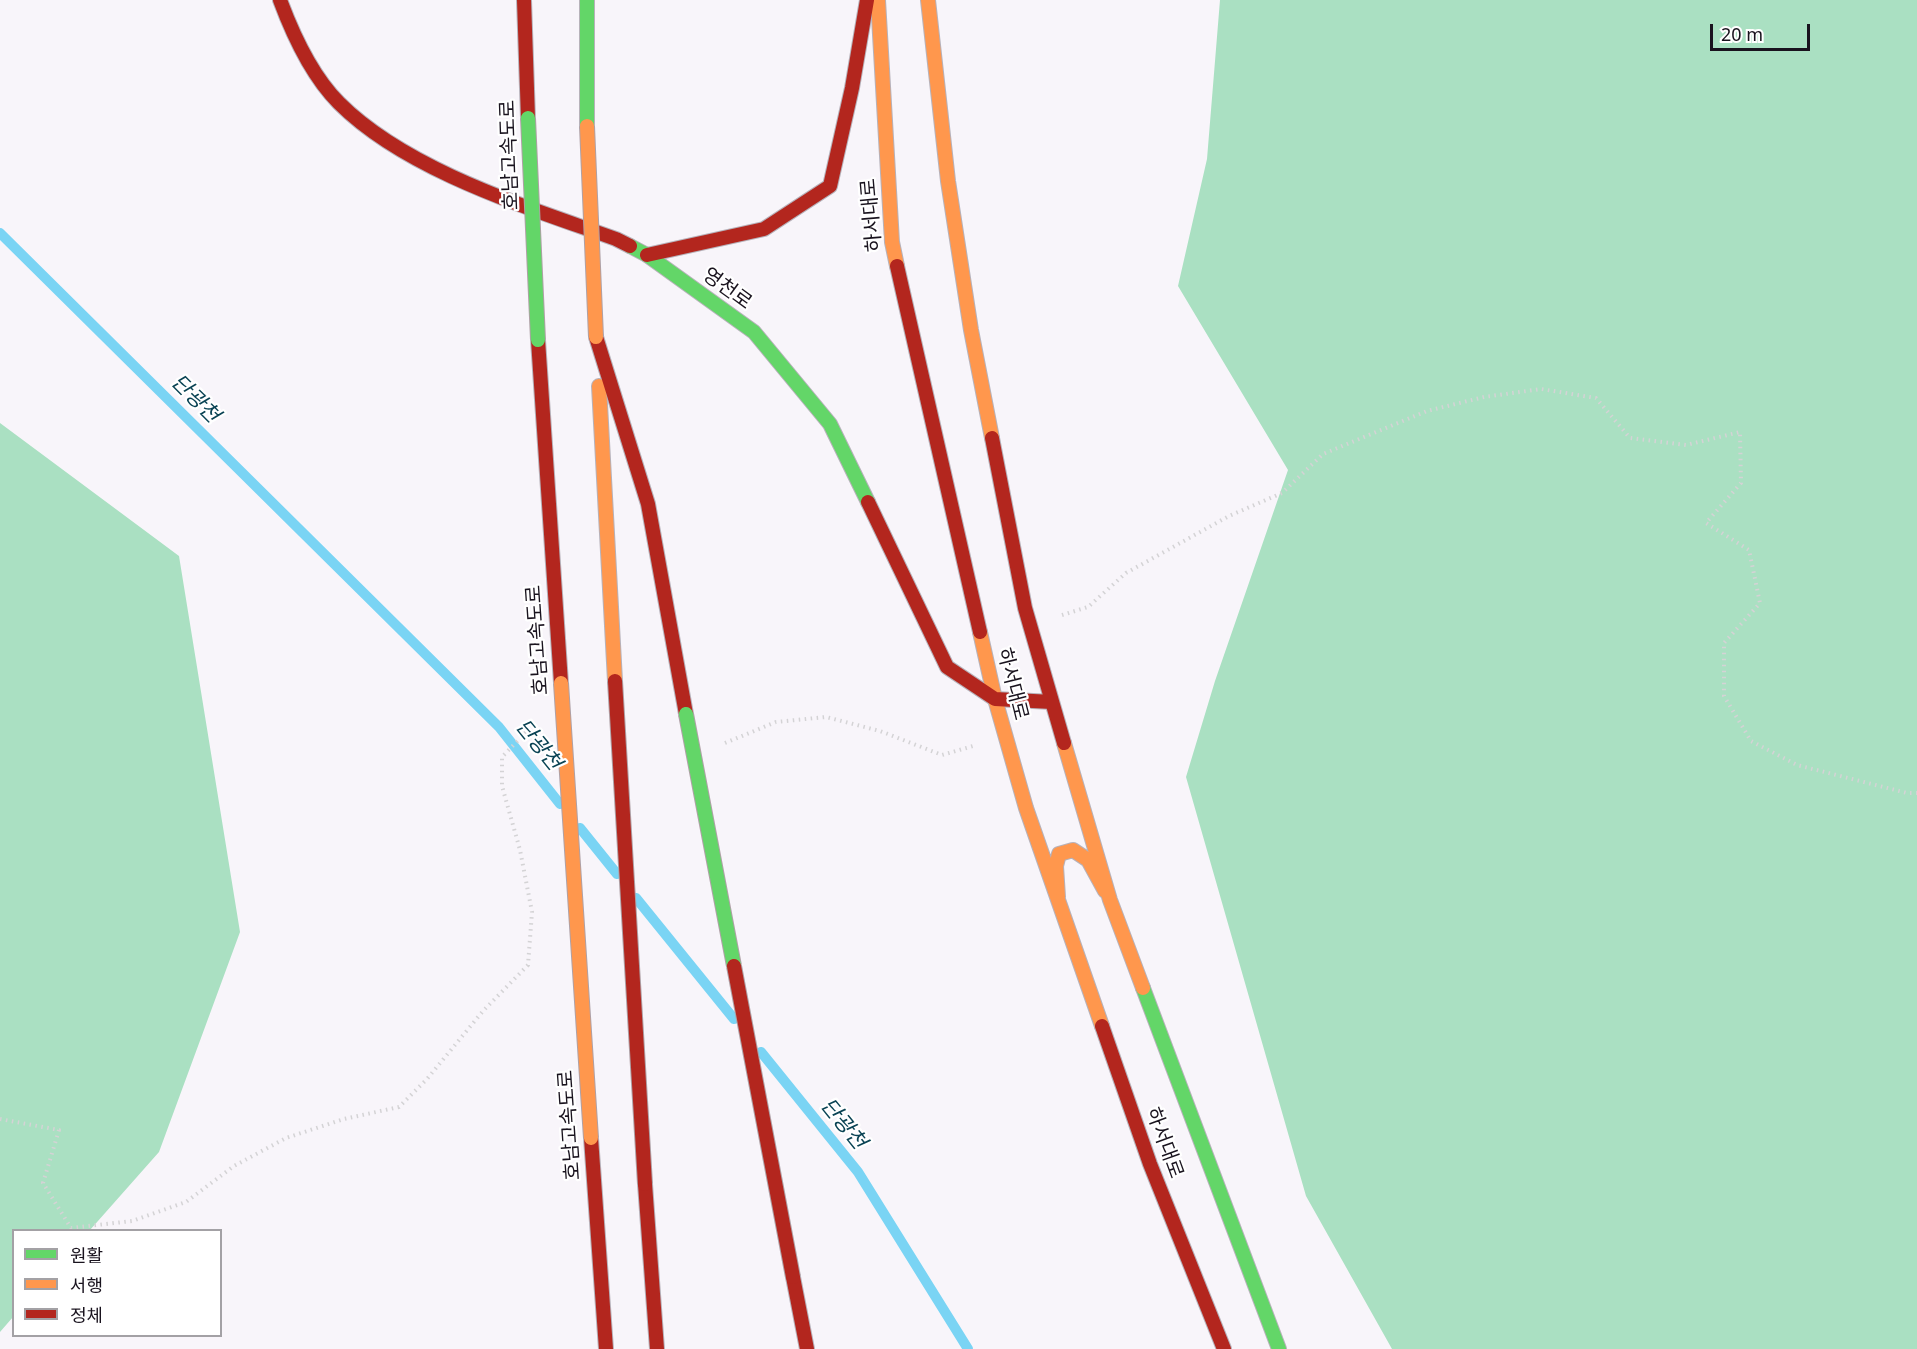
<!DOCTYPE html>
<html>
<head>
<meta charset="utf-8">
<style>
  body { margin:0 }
  #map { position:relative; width:1917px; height:1349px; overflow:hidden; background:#f8f5fa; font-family:"Noto Sans","Noto Sans KR",sans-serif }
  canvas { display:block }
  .legend { position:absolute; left:12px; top:1229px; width:210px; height:108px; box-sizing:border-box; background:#fff; border:2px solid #a3a1a5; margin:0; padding:8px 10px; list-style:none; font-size:18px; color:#19131e }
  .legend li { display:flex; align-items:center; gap:12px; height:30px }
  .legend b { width:30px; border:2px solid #a3a1a5 }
  .scale { position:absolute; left:1710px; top:24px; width:100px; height:27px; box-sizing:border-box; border:3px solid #19131e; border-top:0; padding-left:8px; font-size:18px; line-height:21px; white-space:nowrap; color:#19131e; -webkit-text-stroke:4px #fff; paint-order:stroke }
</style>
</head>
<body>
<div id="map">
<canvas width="1917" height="1349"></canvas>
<ul class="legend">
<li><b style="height:8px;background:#63d668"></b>원활</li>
<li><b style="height:8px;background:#ff974d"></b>서행</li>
<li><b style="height:8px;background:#b3261e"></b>정체</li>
</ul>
<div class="scale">20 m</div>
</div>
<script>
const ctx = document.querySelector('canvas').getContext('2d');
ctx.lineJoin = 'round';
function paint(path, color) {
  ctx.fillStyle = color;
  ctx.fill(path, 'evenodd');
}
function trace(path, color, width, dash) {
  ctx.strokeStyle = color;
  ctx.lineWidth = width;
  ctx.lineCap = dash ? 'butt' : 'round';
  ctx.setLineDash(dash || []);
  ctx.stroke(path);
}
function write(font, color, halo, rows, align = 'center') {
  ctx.font = font + ' "Noto Sans","Noto Sans KR",sans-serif';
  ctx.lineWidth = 4.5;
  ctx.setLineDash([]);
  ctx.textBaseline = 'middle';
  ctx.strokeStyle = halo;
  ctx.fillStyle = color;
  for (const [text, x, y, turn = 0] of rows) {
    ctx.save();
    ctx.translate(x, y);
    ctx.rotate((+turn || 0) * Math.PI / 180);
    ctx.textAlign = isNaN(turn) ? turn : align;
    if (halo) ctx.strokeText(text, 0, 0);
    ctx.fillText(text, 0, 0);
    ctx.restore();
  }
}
paint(new Path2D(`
  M1220,0H1917V1349H1392L1306,1196L1186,777L1215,681L1288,470L1178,286L1207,159Z
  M0,423L179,556L240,932L159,1152L90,1230H14L13,1317L0,1332Z`), '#aae0c2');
trace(new Path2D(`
  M0,233L499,727L560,804
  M580,828L617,874
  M636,898L734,1019
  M761,1052L858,1172L968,1349`), '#7ad4f4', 10);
const fast = new Path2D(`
  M587,0V126
  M630,246L647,255L754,332L830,424L868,502
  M1143,988L1279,1349`);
const slow = new Path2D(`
  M878,0L892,242L897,266
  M928,0L948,181L971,330L992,438
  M599,386L615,681
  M980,632L995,699L1026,808L1102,1026
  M1064,743L1110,900L1143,988
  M1058,897L1056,866L1059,854L1073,850L1088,860L1105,891`);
const jam = new Path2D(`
  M280,0C293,35 312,76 339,103C407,171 527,207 616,239L630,246
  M524,0L528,118
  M647,255L764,229L830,186L852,88L867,0
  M897,266L980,632
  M596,337L648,504L686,714
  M538,340L561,683
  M992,438L1025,608L1064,743
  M868,502L947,667L995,699L1052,702
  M1102,1026L1150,1164L1224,1349
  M591,1138L606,1349
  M645,1184L657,1349
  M793,1277L807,1349`);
trace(fast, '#b7b2ba', 16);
trace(slow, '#b7b2ba', 16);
trace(jam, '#b7b2ba', 16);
trace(new Path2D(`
  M1062,615L1088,607L1126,573L1229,516L1282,493L1323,454L1427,411L1484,397L1541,389L1596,398L1630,438L1686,445L1740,432L1741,483L1706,523L1749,550L1760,603L1724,643V696L1751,741L1797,765L1907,793H1917
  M725,743L776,722L826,717L880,731L942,755L973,746
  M0,1119L59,1130L43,1183L71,1228L132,1221L186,1202L234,1166L286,1138L344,1119L399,1107L427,1079L483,1011L528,965L532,912L520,850L502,786V757L527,731H531`), '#d4d3d5', 4, [1.5, 4.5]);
trace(fast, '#63d668', 14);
trace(slow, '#ff974d', 14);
trace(jam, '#b3261e', 14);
const fastBridge = new Path2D(`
  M528,118L538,340
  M686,714L734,966`);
const slowBridge = new Path2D(`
  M587,126L596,337
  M561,683L591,1138`);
const jamBridge = new Path2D(`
  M615,681L645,1184
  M734,966L793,1277`);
trace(fastBridge, '#afa1a6', 16, []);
trace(slowBridge, '#afa1a6', 16, []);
trace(jamBridge, '#afa1a6', 16, []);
trace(fastBridge, '#63d668', 14);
trace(slowBridge, '#ff974d', 14);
trace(jamBridge, '#b3261e', 14);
write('20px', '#19131e', '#fff', [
  ["호남고속도로",510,155,-92],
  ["하서대로",872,215,-95],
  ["영천로",727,289,36],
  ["호남고속도로",538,640,-94],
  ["하서대로",1012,684,76],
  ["호남고속도로",570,1125,-94],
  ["하서대로",1164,1143,70]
]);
write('italic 21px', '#0a4354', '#fff', [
  ["단광천",195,399,45],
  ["단광천",538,745,51],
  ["단광천",843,1124,51]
]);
</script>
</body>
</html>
